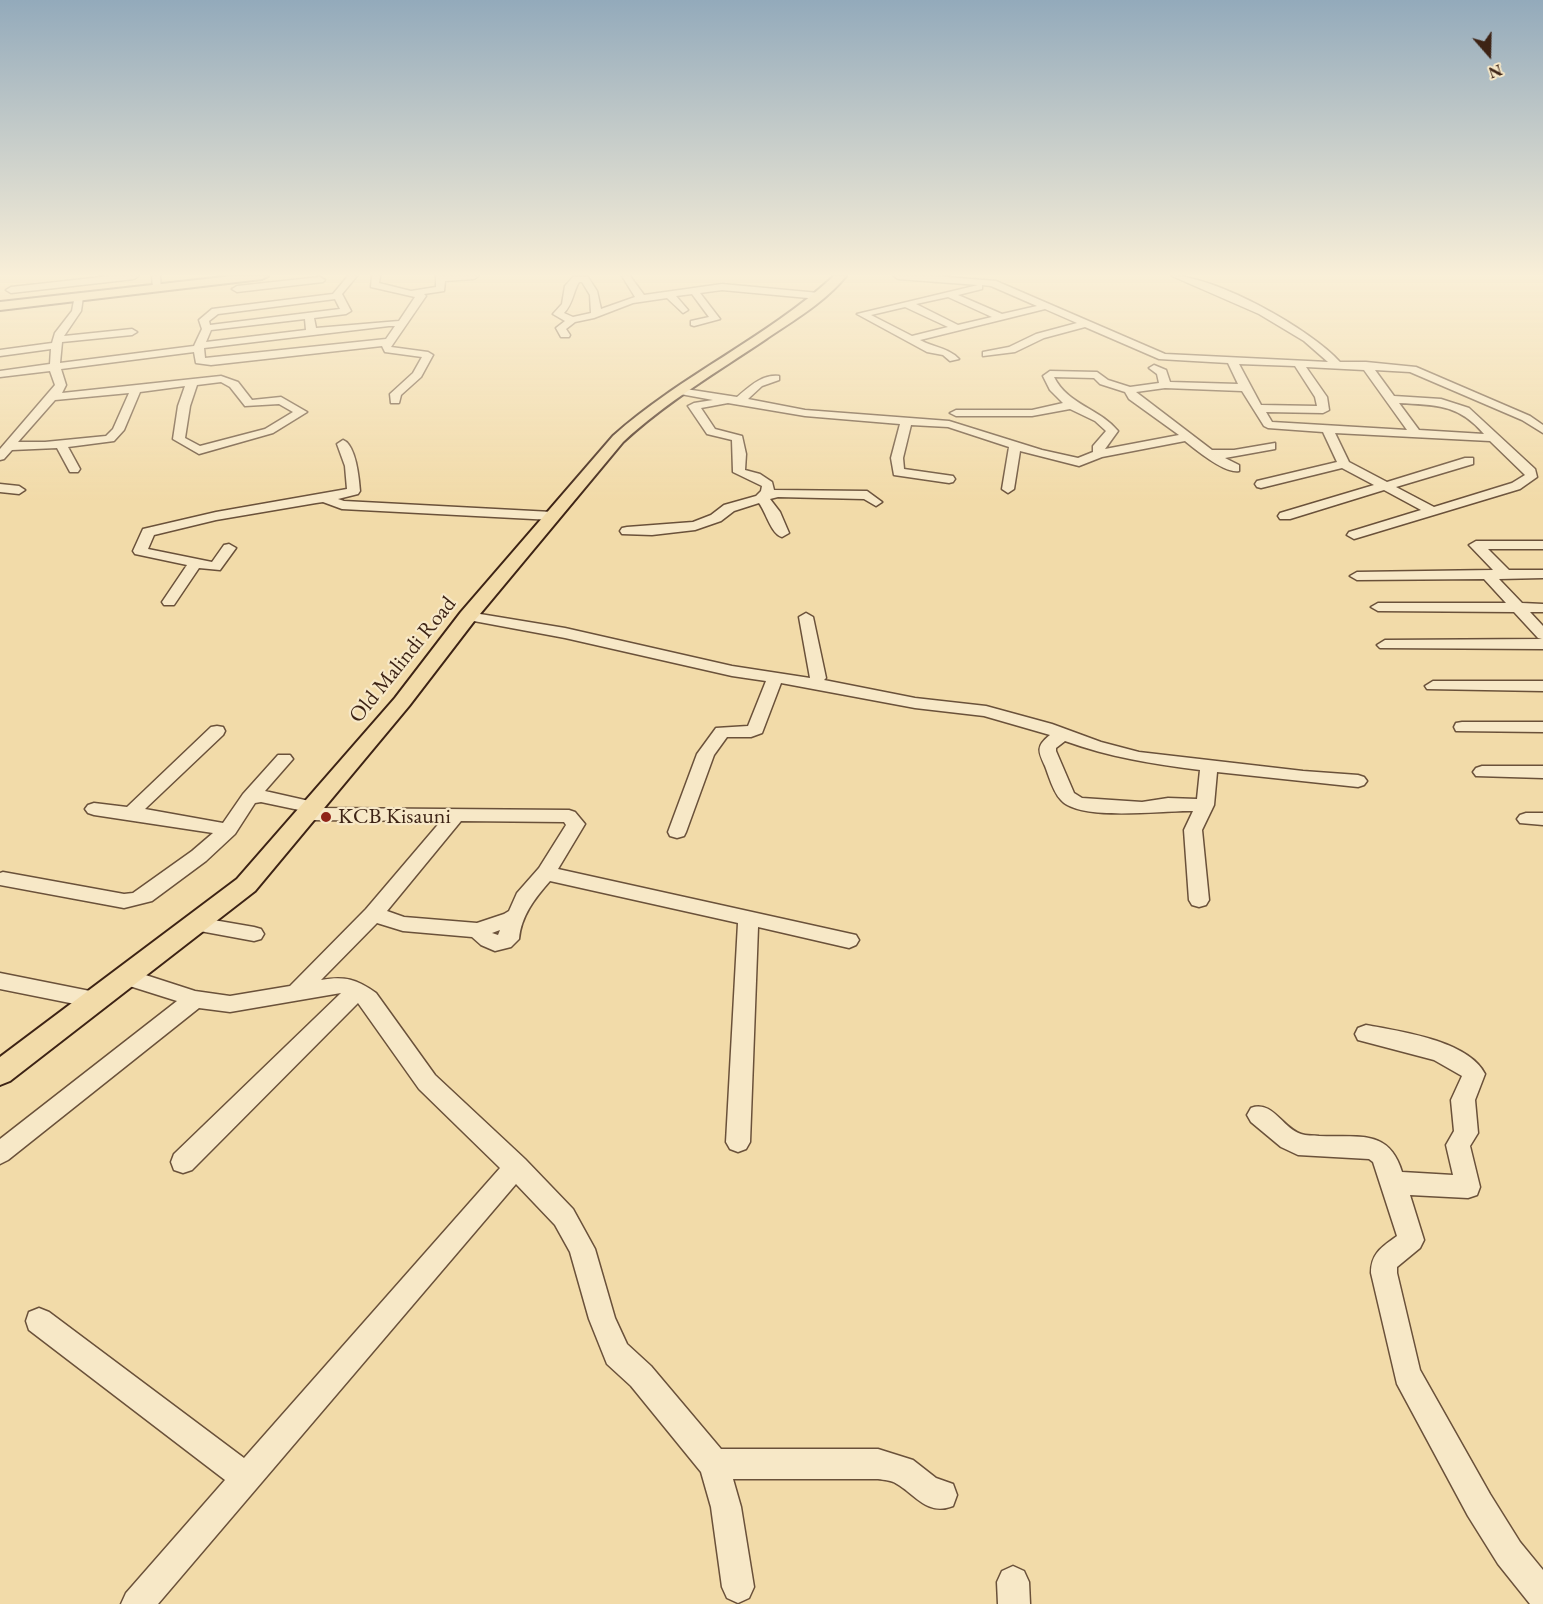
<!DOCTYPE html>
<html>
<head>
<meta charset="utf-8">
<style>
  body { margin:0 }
  #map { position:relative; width:1543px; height:1604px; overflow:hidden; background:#f2dba9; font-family:"EB Garamond",serif }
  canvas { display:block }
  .north { position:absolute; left:1459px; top:24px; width:60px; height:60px; -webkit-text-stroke:4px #f7e8c7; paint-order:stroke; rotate:160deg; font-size:16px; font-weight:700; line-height:24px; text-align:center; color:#3d2315 }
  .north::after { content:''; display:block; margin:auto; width:21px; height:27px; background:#3d2315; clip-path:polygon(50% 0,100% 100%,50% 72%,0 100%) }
</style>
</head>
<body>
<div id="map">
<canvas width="1543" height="1604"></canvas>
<div class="north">N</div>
</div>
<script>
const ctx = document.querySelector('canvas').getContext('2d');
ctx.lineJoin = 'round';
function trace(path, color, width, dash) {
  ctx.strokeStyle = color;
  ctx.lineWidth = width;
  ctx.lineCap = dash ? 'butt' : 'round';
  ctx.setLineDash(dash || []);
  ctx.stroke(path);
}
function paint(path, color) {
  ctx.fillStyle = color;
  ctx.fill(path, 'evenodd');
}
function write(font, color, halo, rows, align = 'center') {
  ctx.font = font + ' "EB Garamond",serif';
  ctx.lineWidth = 4.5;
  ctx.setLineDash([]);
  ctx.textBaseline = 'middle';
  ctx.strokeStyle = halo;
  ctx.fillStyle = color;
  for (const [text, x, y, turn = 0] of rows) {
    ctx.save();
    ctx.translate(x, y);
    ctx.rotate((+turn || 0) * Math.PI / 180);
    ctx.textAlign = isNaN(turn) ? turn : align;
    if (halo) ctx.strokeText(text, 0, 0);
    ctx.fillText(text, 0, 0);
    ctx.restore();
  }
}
const minor = new Path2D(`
  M111,276H138L134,279L11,293L6,290L11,287Z
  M152,276H160L161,290L153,288Z
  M348,276H357L342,294L351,311L346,314L314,318L316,328L399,321L415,297L371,287L372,276H380L379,283L411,291L436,287V276H478L474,279L445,281L444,291L424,294L426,296L391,347L428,352L433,355L421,377L401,395L399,403H391L390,394L413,373L422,357L385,352L382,346L211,365L196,363L194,352L61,369L66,385L62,393L221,376L238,382L252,400L281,397L307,412L273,433L199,454L173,439L178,406L185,386L140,392L124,430L114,441L68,447L80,469L78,472H70L57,448L12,450L4,459L0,460V449L55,385L50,371L0,377V371L50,364L51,349L0,356V350L52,343L55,333L72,311L75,295L83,297L81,311L64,336L132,329L137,332L132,335L62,342L60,363L194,346L202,329L199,320L212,309L333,294ZM335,299L340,309L210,325L209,321L218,314ZM305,319L306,330L206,342L211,330ZM389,326H395L386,339L205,358L204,348ZM221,382L230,387L245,406L279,404L293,412L265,429L200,446L185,438L190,406L197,385ZM129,393L113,429L106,436L45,442H18L55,400Z
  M622,276H630L644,295L722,284L819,293L824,296L819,299L722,290L700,293L720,319L694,326L691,325V321L709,317L692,294L676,296L688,310L683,313L667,298L633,303L594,318L575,322L566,329L570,335L569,337H561L556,328L565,321L553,314L562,304L565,286L573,277H588L597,291L601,309L635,297ZM579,282H582L590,295L591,313L573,317L564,313C573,304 573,292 579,282Z
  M894,276H933L996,281L1165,354L1328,362L1304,341L1259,314L1172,276C1214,275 1312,330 1340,362H1366L1416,367L1530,416L1543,425V433L1522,420L1410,372L1375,370L1394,396L1441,399L1469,408L1535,469L1537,477L1520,489L1354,539L1347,535L1349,532L1421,510L1384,490L1290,519H1280L1278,516L1280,513L1374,485L1342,468L1261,488L1257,487L1255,484L1257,481L1337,462L1323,432L1268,428L1264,426L1242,391L1165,388L1136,392L1212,450H1234L1275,443V449L1225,458L1239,465V471C1225,474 1196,450 1185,441L1102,457L1079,466L1020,451L1014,489L1008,493L1002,489L1009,447L948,427L911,425L903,458L904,469L953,476L955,479L953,482L949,483L894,475L891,458L900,424L805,416L728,403L701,408L715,429L742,436L746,454L745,470L760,474L772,482L774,490L867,491L882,502L876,506L864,499L778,497L770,499L780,512L789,533L782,537C771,534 766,512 759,503L734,511L721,521L695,530L652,535L622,534L620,531L622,528L627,527L693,522L711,515L724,505L756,496L761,491L762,486L733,472L732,440L707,434L688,406L694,403L713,400L675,393L674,391L679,388L737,397C749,387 762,374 779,376V380L762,386L748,399L805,410L949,421L1042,450L1078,458L1093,452V446L1106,431L1095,421L1070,409L1032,416H956L950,413L956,410H1032L1063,403L1050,390L1043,376L1050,371L1097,372L1108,380L1130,387L1159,383L1157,374L1149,368L1154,365L1166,370L1170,382L1238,384L1228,363L1159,359L1085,327L1044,338L1015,352L983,356V352L1009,347L1036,334L1077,323L1045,309L920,340C933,347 949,348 959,359L950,361L943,355L927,352L857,314L978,285L898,279ZM982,285L991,286L1037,306L1002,314L958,295L982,289ZM948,297L992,317L958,325L916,304ZM905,307L948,327L912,336L871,315ZM1239,364L1295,366L1315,397L1317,406L1261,405ZM1306,367L1364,370L1407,430L1272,422L1266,412L1323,413L1329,410L1327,397ZM1054,377L1094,378L1100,384L1125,392L1129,399L1179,435L1105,449L1118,431C1099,408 1068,405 1054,377ZM1399,403C1435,405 1459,404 1484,434L1419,430ZM1335,433L1490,441L1525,475L1512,483L1434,507L1396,487L1473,464V458H1465L1387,482L1349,462Z
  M320,277L325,280L323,282L237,292L232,289L237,286Z
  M343,440C356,445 359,478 360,491L358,494L338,499L344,501L552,512L559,516L552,520L342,509L323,502L316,503L216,520L154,535L148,549L212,562L224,545L229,544L236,548L220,570L199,568L174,605H164L162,602L187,565L135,554L133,551L143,529L216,512L347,489L345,466L337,444Z
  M0,484L19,486L25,490L19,494L0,492Z
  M1476,541H1543V549H1488L1509,570H1543V578L1499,579L1522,603L1543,604V612H1530L1543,626V649L1380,648L1377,645L1385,640L1542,639L1538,638L1514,612L1378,611L1371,607L1378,603H1506L1484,579L1357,580L1350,576L1357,572L1493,570L1469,545Z
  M468,612L565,628L732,666L810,678L799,617L806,613L813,617L826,678L824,680L915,698L986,706L1052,724L1101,742L1139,752L1303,771L1358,775L1364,777L1367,781L1364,785L1358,787L1217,772L1214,805L1202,830L1209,900L1206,905L1199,907L1192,905L1189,900L1184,830L1193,811C1164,810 1080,822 1061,800C1053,792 1049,776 1045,766C1038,751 1036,746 1050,735L984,716L915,708L781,683L762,733L751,737H727L714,755L686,832L684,836L677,838L670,836L668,832L697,754L716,728L748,726L766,681L732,676L565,638L463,619L461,616ZM1065,741C1109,757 1153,764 1200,770L1197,799L1168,798L1142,802L1082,798L1074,793L1056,751V748Z
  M1433,681H1543V691L1427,689L1425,686Z
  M1462,722H1543V732L1456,731L1454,727L1456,723Z
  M217,726L223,727L225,731L223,735L145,809L223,823L243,794L278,755H290L293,759L265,791L318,803L320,808L569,810L575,812L585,824L558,869L856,935L859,940L856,945L849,948L758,927L750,1142L746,1149L738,1152L730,1149L726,1142L738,923L550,881C535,898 521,916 519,939L511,947L495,951L481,945L472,937L403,931L377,923L321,980C345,976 356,979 376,993L435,1075L525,1159L573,1209L595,1249L615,1318L627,1344L651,1366L721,1449H878L913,1460L936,1478L953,1484L957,1495L953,1506C927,1516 916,1495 897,1484C892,1480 884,1480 878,1479H733L741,1507L754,1587L749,1598L738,1603L727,1598L722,1587L711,1507L701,1472L631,1386L607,1364L589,1319L570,1252L555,1225L516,1184L158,1604H121L126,1593L225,1480L29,1330L26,1321L29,1312L39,1308L49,1312L244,1458L500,1168L419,1089L358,1003L192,1170L183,1173L174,1170L171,1162L174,1154L341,993L230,1012L199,1008L8,1160L0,1164V1139L177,1001L120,983L117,977L120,971L127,969L195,991L230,996L290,986L366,909L441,821L306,820L300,818L297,814L299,810L261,802L255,803L235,834L206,861L152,901L124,908L0,885V873L3,872L124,894L133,893L192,851L213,833L94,815L88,813L85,809L88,805L94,803L127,807L211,727ZM461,821L564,822L566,825L539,868L517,893L509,911L504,914L477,923L404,917L387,911ZM500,930L498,935L492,933Z
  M1482,766H1543V778L1476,776L1473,772L1476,768Z
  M1526,813H1543V825L1520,823L1517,819L1520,815Z
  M196,917L254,927L261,929L264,934L261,939L254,941L189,929L186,924L189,919Z
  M0,973L95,992L103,994L106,1000L103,1006L95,1008L0,989Z
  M1366,1025C1400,1031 1469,1041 1485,1074L1475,1100L1478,1133L1470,1146L1480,1187L1477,1195L1468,1198L1410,1195L1424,1240L1420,1248L1397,1267V1273L1420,1370L1490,1494L1520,1542L1543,1570V1604H1530L1498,1564L1468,1516L1397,1384L1371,1273C1371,1253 1382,1247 1397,1236L1373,1162L1369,1159L1298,1155L1281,1147L1251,1122L1247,1115L1251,1108C1273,1100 1282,1128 1301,1134C1306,1136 1313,1135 1319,1136C1358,1138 1389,1128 1402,1172L1453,1175L1446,1145L1454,1131L1451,1100L1462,1076L1434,1060L1358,1040L1355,1034L1358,1028Z
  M1013,1566L1024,1571L1029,1582L1030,1604H998L997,1582L1002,1571Z`);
const major = new Path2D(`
  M233,276H268L262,279L0,310V302Z
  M834,276H846C824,303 794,320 766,339C717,372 666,402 623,442L475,620L409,706L255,891L10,1081L0,1085V1057L237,879L395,698L461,612L613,436C681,375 767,338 834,276Z`);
trace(minor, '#6a513a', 3);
trace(major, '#3d2315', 4);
paint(minor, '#f7e8c7');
paint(major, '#f2dba9');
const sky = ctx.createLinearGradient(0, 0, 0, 500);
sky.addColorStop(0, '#93aabb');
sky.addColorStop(0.55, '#f9efd8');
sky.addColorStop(1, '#f9efd800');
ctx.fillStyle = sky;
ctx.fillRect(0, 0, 1543, 500);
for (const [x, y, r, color] of [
  [326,817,6,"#8f2418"]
]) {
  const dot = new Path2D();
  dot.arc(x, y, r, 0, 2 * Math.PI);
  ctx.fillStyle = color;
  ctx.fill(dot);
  trace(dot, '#f7e8c7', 2);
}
write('22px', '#3d2315', '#f7e8c7', [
  ["Old Malindi Road",403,660,-51]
]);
write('22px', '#3d2315', '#f7e8c7', [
  ["KCB Kisauni",338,817]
], 'left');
</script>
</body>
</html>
